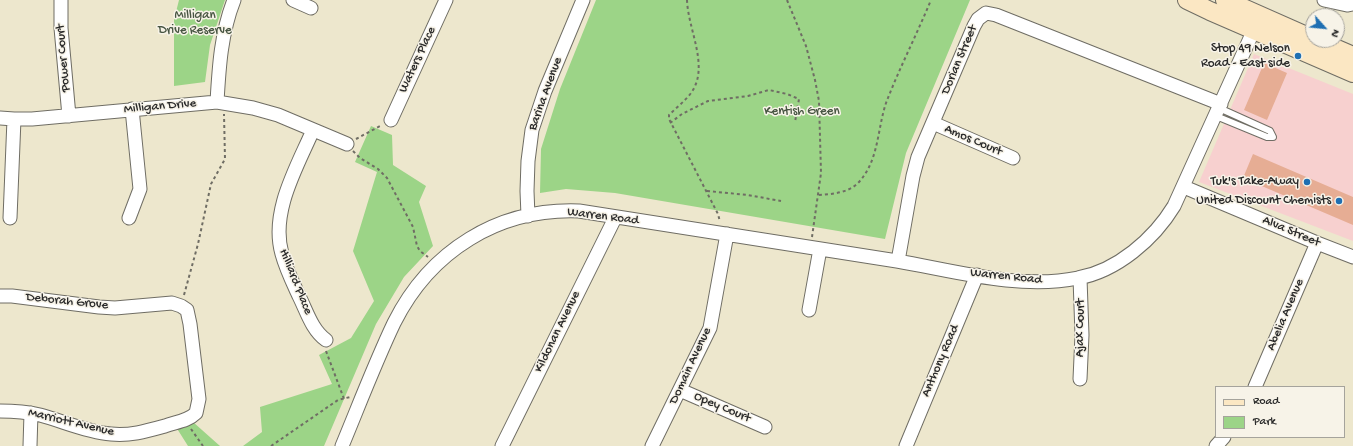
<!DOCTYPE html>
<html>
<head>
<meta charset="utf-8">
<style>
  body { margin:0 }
  #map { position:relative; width:1353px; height:446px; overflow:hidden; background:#ede7cd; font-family:"Gochi Hand",sans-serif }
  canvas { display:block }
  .legend { position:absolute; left:1215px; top:386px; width:130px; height:52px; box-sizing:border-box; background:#f7f3e8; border:1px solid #a5a39c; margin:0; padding:5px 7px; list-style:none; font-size:12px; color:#2b2b2b }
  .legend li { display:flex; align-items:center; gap:8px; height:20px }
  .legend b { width:20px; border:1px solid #a5a39c }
  .north { position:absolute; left:1305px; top:8px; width:40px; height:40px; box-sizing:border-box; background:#f7f3e8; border:1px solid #a5a39c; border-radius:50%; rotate:117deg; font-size:11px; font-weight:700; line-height:16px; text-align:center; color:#2b2b2b }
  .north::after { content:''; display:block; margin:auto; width:14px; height:18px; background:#1f6fb2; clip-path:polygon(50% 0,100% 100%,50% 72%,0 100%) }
</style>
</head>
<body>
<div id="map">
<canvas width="1353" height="446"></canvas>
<ul class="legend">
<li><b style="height:5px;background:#fbe7c3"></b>Road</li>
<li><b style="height:11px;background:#9cd487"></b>Park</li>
</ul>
<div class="north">N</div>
</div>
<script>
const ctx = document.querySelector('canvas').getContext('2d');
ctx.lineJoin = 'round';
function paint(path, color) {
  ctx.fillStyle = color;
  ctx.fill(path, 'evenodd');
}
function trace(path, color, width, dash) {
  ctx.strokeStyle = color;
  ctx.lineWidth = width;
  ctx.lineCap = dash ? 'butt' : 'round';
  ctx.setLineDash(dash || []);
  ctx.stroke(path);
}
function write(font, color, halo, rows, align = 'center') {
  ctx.font = font + ' "Gochi Hand",sans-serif';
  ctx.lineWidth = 3;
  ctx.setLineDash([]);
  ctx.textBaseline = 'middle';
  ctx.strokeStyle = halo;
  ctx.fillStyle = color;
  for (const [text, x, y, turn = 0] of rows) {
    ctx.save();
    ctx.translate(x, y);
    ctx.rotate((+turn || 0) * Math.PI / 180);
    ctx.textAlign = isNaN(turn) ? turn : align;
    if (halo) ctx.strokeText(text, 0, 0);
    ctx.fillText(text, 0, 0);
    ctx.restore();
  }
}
paint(new Path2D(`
  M1254,54L1353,94V241L1199,182Z`), '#f7d0cf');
paint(new Path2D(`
  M179,0H225L210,45L205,82L174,86V20Z
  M596,0H970L906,153L885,239L615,193L566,189L540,193L541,149L560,89Z
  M371,126L392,135L393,165L426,186L419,202L433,246L404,277L376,324L324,446H243L262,432L260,407L332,384L319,355L351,338L374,301L353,251L377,172L355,162Z
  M193,422L220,446H188L176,427Z`), '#9cd487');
paint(new Path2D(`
  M1264,63L1287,73L1267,120L1244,110Z
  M1253,154L1353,197V225L1243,178Z`), '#e6ad94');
const service = new Path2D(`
  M1216,116L1267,137H1273L1270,131L1219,108`);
const minor = new Path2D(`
  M61,0V28L69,116
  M293,0L311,8
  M1324,0L1347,5L1353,4
  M217,102C219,67 221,33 234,0
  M0,118L14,119H32L217,102L253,108L278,115L347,144
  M391,120L446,0
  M933,123L1013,158
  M313,130C297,167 270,212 282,254C286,269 293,283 299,296C307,312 312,330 326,340
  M1184,187L1317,243L1353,257
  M528,216L527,191L528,161L532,130L545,91L583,0
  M10,218L14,119
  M129,218L140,189L132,109
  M898,261L913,176L918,157L974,26L978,19L986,13L996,15L1221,104
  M0,296H12L99,307L115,308L172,303L181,306L187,310L190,324L199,399L196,413C188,421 176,422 165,426C147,431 130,436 111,434C86,432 63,421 40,415C27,412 13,411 0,411
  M809,310L820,249
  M1080,379L1082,335L1080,278
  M1255,387L1317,243
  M680,390L765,427
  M30,446L31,413
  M342,446C359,405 375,363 394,323C430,251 498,208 579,211C685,228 791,244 897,261C955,271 1020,290 1078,278C1117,271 1154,239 1174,206L1257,23
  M502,446L615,218
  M652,446L710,328L727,234
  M906,446L977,275
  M1216,446L1224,437`);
const secondary = new Path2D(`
  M1187,0L1210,11L1353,73
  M1225,0L1313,39
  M1316,40L1353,56`);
trace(service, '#6f6d64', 8);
trace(minor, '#6f6d64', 15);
trace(secondary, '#6f6d64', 20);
trace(new Path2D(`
  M687,0C688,30 710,67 691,93C685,101 676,108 669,115V119L718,214L720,222
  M787,0L806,46L815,80L819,101L821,173L812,237
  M670,123L682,114L708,101L748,96L769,90L787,94L799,99L795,122
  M356,139L382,125
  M353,151L360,158L378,169L387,178L413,227L417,246L420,251L428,257
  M707,191L748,195L781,201
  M819,195C832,194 848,193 858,183C879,161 877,130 886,103C899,69 917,34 931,0
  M184,295L198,244L211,184L225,159L224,114
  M326,351L344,399
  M191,429L203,446
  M271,446L338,400L350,397`), '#6f6d64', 2, [3, 3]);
trace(service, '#fff', 6);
trace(minor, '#fff', 13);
trace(secondary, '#fbe7c3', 18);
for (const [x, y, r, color] of [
  [1298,56,4,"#1f6fb2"],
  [1307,182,4,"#1f6fb2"],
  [1339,201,4,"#1f6fb2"]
]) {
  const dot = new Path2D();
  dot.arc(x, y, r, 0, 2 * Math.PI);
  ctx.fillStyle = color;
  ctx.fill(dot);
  trace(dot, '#f7f3e8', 1.5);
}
write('13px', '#475542', '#f7f3e8', [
  ["Milligan",195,16],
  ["Drive Reserve",195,31],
  ["Kentish Green",802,112]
]);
write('13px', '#2b2b2b', '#f7f3e8', [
  ["Stop 49 Nelson",1290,49],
  ["Road - East side",1290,64],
  ["Tuk's Take-Away",1299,182],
  ["United Discount Chemists",1331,201]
], 'right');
write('13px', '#2b2b2b', '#f7f3e8', [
  ["Power Court",64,58,-95],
  ["Waters Place",418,60,-65],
  ["Dorian Street",960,60,-67],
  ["Barina Avenue",546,94,-70],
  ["Milligan Drive",160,107,-5],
  ["Amos Court",973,141,23],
  ["Warren Road",603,217,7],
  ["Alva Street",1291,232,23],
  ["Warren Road",1006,277,6],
  ["Hilliard Place",295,282,68],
  ["Deborah Grove",67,302,6],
  ["Abelia Avenue",1286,315,-67],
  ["Ajax Court",1081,328,-90],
  ["Kildonan Avenue",558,332,-64],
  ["Anthony Road",941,361,-67],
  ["Domain Avenue",691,366,-65],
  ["Opey Court",722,408,23],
  ["Marriott Avenue",71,423,13]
]);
</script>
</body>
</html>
